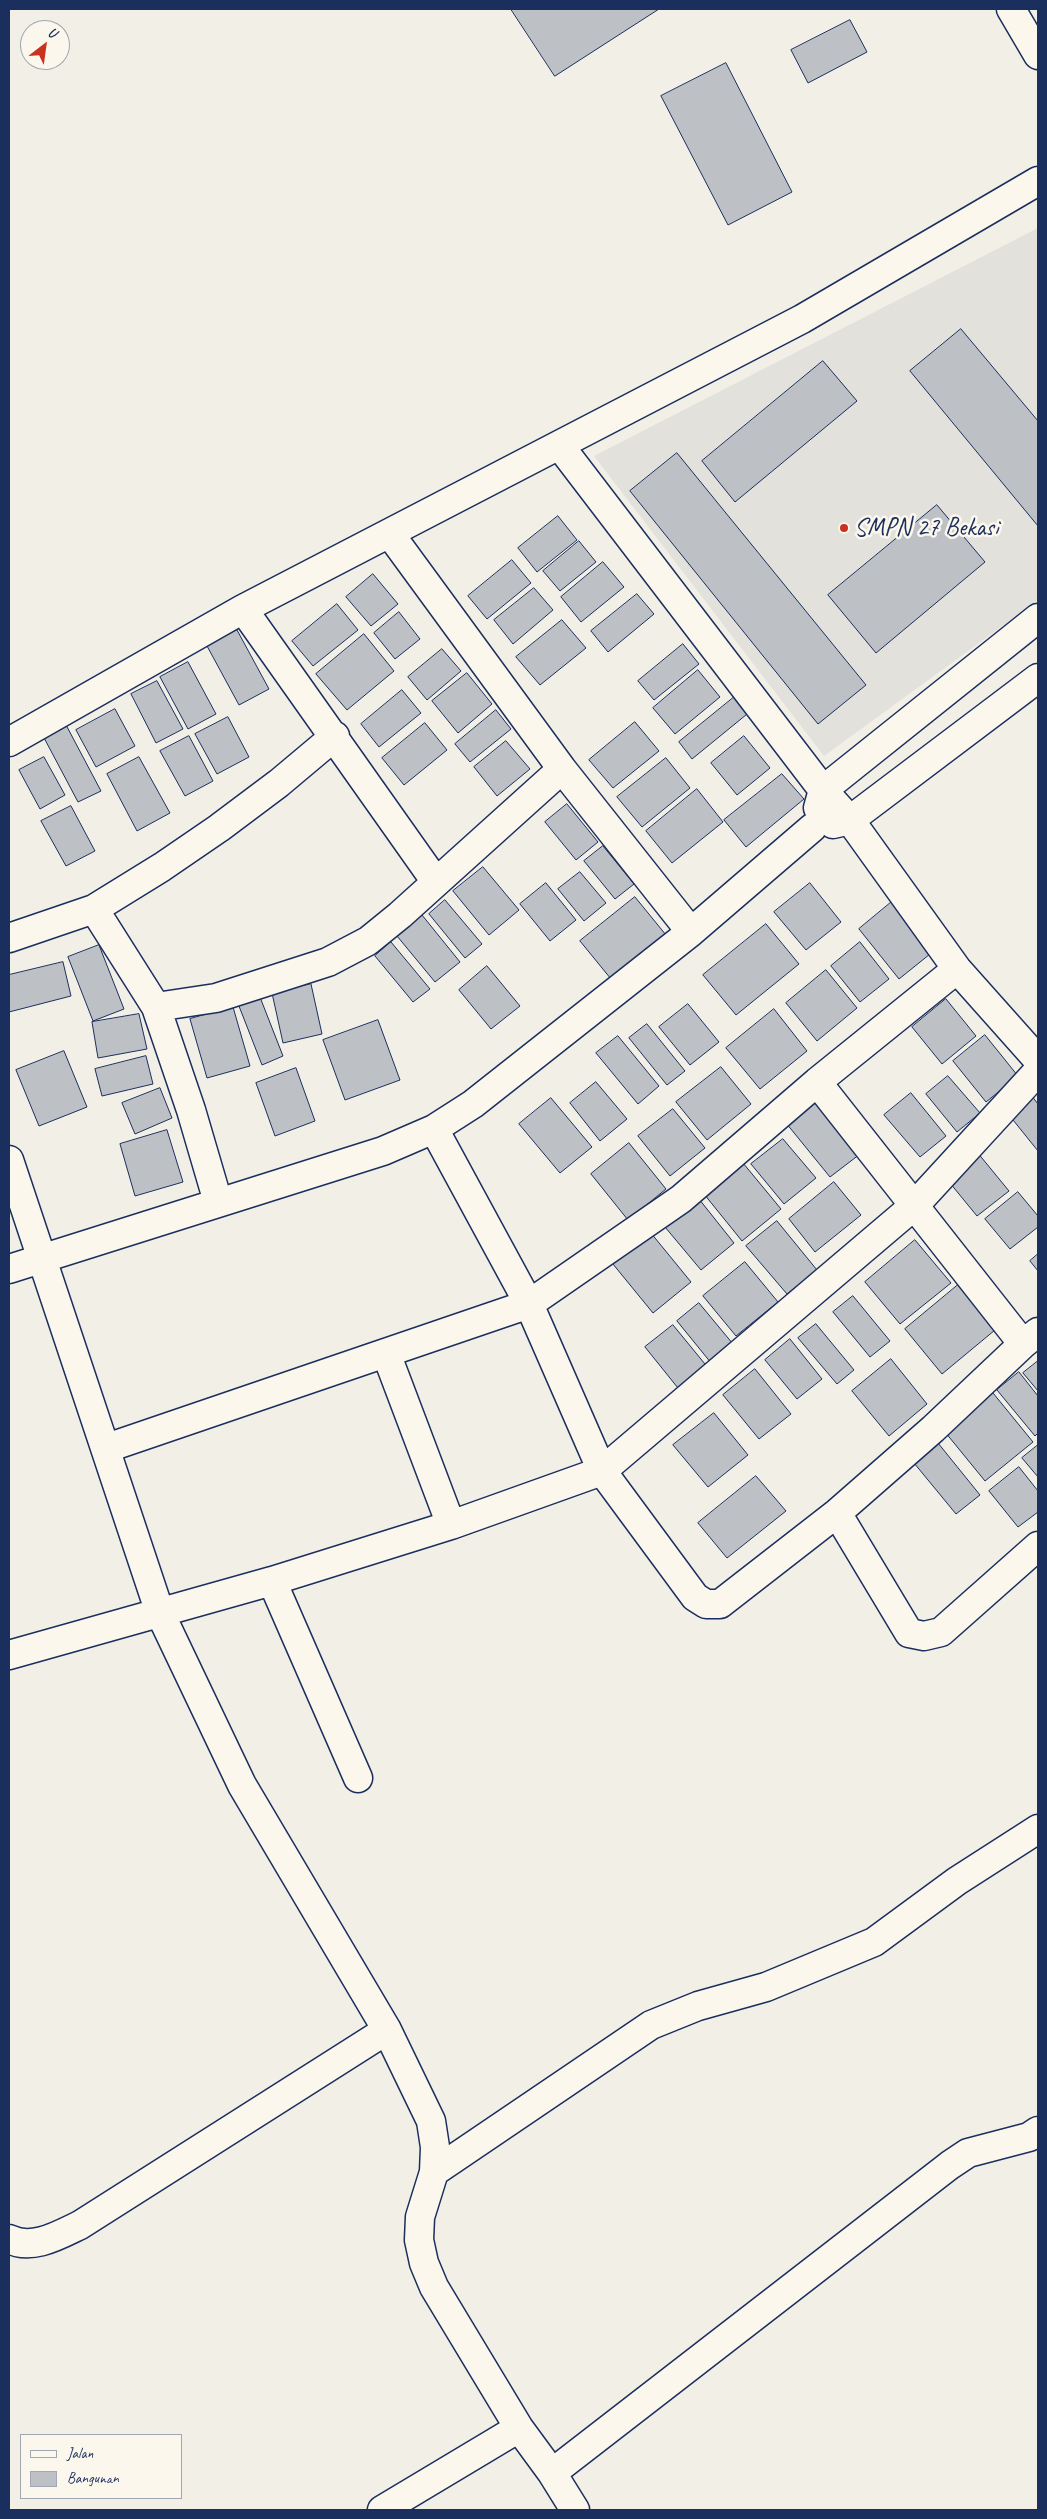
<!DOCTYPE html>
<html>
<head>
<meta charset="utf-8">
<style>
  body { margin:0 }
  #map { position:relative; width:1047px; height:2519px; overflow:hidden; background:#f2efe6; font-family:Caveat,sans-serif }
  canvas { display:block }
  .frame { position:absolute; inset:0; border:10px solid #1b2f5e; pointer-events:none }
  .legend { position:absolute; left:20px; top:2434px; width:162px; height:65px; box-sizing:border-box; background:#fbf7ec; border:1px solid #a1a7b3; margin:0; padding:6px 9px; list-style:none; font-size:15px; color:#1b2f5e }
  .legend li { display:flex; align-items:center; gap:10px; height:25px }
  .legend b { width:25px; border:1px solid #a1a7b3 }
  .north { position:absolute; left:20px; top:20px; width:50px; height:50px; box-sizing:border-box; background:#fbf7ec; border:1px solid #a1a7b3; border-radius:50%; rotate:30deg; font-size:14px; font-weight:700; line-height:20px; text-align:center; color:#1b2f5e }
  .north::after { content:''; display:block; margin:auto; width:18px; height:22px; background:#c8321e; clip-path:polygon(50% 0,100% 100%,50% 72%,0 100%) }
</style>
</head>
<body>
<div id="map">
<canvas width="1047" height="2519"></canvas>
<div class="frame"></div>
<ul class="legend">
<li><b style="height:6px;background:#fbf7ec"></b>Jalan</li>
<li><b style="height:14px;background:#bdc0c4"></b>Bangunan</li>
</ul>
<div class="north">U</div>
</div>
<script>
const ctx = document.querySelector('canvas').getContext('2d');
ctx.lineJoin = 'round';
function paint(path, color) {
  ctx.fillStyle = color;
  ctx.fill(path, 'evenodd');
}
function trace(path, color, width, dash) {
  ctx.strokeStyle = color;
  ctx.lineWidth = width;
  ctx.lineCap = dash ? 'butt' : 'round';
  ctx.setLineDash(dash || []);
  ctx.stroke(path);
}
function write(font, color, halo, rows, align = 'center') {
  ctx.font = font + ' Caveat,sans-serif';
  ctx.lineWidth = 5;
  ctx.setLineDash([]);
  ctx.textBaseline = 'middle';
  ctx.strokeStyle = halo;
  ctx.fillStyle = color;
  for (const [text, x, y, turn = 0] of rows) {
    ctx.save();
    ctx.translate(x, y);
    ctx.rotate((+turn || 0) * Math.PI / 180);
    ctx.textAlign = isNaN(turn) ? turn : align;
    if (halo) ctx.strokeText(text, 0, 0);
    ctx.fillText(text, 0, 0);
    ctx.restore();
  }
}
paint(new Path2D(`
  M1038,228V600L824,756L594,456Z`), '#e2e1dc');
const building = new Path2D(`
  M511,9H659L555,76Z
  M850,20L867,52L808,83L791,50Z
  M726,63L792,192L728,225L661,96Z
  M961,329L1038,421V526L910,371Z
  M823,361L857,401L735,502L702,461Z
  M677,453L866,685L818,724L630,491Z
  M937,505L985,562L876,653L828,595Z
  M558,516L577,540L537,572L518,548Z
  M579,541L596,562L560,591L543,571Z
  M512,560L531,583L487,619L468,596Z
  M603,562L624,587L581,622L561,597Z
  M373,574L398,604L371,626L346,597Z
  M534,588L553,610L513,644L494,620Z
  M637,594L654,614L608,652L591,631Z
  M337,604L358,630L313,666L292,641Z
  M399,612L420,639L395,659L374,633Z
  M562,620L586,648L540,685L516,657Z
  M237,630L269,689L239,705L207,646Z
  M364,634L394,671L347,710L316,674Z
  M683,644L699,664L654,700L638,681Z
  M442,649L461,671L427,700L408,677Z
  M188,662L216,714L188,729L160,677Z
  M698,670L720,697L675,734L653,708Z
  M467,673L492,704L458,733L432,701Z
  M157,681L183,729L156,743L131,694Z
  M402,690L421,713L379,747L361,724Z
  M738,694L752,710L692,759L679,742Z
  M115,709L135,746L96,767L76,730Z
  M496,710L511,729L470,762L455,744Z
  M228,717L249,757L217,774L195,734Z
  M635,722L659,751L613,788L589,760Z
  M65,723L101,791L78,802L42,734Z
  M425,723L447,750L404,785L382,758Z
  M189,736L213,781L185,796L160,751Z
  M744,736L770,768L737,795L711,763Z
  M506,741L530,769L497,796L474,767Z
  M44,757L65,795L40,809L19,770Z
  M139,757L170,813L137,831L107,774Z
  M666,758L690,788L642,827L617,797Z
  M782,774L804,799L746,847L724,820Z
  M697,789L723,822L672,863L646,831Z
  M567,804L598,842L576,860L545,822Z
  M71,806L95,851L66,866L41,821Z
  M603,846L634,884L615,899L584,861Z
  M483,867L519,910L489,935L453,891Z
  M580,872L606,903L584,921L558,889Z
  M546,883L576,920L550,941L520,904Z
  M810,883L841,922L806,950L774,912Z
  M635,897L666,935L611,979L580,941Z
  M445,900L482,944L465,958L429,914Z
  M894,900L935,950L899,979L859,929Z
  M422,915L460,962L435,982L397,936Z
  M766,924L799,964L736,1015L703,975Z
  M391,942L430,989L413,1002L375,956Z
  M860,942L889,979L860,1002L831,966Z
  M99,945L124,1009L93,1021L68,957Z
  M63,962L71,996L9,1012V975Z
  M487,966L520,1006L491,1029L459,990Z
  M826,970L857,1008L817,1041L786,1003Z
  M311,984L322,1034L283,1043L272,993Z
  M258,992L283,1056L262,1065L237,1001Z
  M946,999L976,1036L942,1064L912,1027Z
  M688,1004L719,1042L690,1065L659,1027Z
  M233,1007L250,1066L207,1078L190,1019Z
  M774,1009L807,1051L760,1089L726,1048Z
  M139,1014L147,1049L98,1058L92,1022Z
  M378,1020L400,1080L345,1100L323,1040Z
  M647,1024L685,1071L667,1085L629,1038Z
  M985,1035L1018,1076L986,1102L953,1061Z
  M618,1036L659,1086L638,1104L596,1053Z
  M64,1051L87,1107L39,1126L16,1070Z
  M146,1056L153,1084L102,1096L95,1069Z
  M721,1067L751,1104L707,1140L676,1102Z
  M296,1068L315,1121L275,1136L256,1083Z
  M948,1076L980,1113L957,1132L926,1094Z
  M596,1082L627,1119L600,1141L570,1103Z
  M160,1088L172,1118L135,1134L122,1103Z
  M1028,1091L1038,1104V1151L1005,1110Z
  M911,1093L946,1136L920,1157L884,1115Z
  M819,1096L864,1151L830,1177L786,1123Z
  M551,1098L592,1147L560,1173L519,1124Z
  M673,1109L705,1148L670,1176L638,1136Z
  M167,1130L183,1182L135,1196L120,1144Z
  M783,1139L816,1178L784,1204L751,1164Z
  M629,1143L666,1189L628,1220L591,1174Z
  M977,1152L1009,1191L977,1216L945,1177Z
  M743,1163L781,1209L742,1241L704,1194Z
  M834,1182L861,1215L815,1252L789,1219Z
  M1018,1192L1038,1216V1227L1010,1249L985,1219Z
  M699,1199L734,1243L701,1270L665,1227Z
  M777,1221L817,1270L787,1294L746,1246Z
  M646,1227L691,1282L653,1313L608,1258Z
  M915,1240L951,1283L900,1324L865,1282Z
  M1038,1254V1271L1030,1261Z
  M745,1262L778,1302L736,1336L703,1296Z
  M964,1280L1001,1325L942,1374L905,1329Z
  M853,1296L890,1341L870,1357L833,1312Z
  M699,1303L738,1350L716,1369L677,1321Z
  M816,1324L854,1370L837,1384L798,1338Z
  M673,1325L714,1375L686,1398L645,1347Z
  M790,1339L822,1379L797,1399L765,1360Z
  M891,1359L927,1404L889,1436L852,1391Z
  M1038,1361V1391L1023,1373Z
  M755,1369L791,1414L759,1439L723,1395Z
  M1019,1372L1038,1396V1433L1035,1436L997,1390Z
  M993,1393L1033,1442L985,1481L945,1432Z
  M714,1413L748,1455L708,1487L673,1445Z
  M938,1443L980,1495L956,1514L914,1463Z
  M1038,1445V1477L1022,1458Z
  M1019,1467L1038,1491V1512L1018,1527L989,1491Z
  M756,1476L786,1511L727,1558L698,1523Z`);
paint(building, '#bdc0c4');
trace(building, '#1b2f5e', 1);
const minor = new Path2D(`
  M560,446L823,790L850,820L957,969L1038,1060
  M390,534L562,769L691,932
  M243,609L436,882
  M9,742L243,609L802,319L1038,181
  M818,808L823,790L1038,618
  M833,824L850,820L1038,678
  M94,909L156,1007L191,1110L218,1202
  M9,938L94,909L162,867L219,828L279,783L335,736
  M156,1007L216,998L328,962L368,941L400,915L562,769
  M817,1082L1023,1344
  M434,1129L529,1304L602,1471L695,1597L706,1604H720L837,1513L933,1429L1023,1344L1038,1332
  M9,1160L160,1613L242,1785L387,2030L431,2121L435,2147L434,2172L420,2217L419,2240L424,2263L434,2287L519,2428L552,2473L575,2510
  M9,1269L383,1151L434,1129L473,1104L691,932L812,828
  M386,1353L451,1525
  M107,1448L529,1304L681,1199L817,1082L957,969
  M837,1513L909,1633L924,1636L941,1632L1038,1546
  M272,1581L358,1778
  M9,1655L272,1581L451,1525L602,1471L915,1205L1038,1071
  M434,2172L651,2025L698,2006L766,1987L874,1942L957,1881L1038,1829
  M9,2239C32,2251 59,2235 80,2225L387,2030
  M552,2473L950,2165L968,2153L1029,2137L1038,2131
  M382,2510L519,2428`);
const tertiary = new Path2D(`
  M1011,9L1038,55`);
trace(minor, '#1b2f5e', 31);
trace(tertiary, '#1b2f5e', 31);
trace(minor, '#fbf7ec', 28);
trace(tertiary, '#fbf7ec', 28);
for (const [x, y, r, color] of [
  [844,528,5,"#c8321e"]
]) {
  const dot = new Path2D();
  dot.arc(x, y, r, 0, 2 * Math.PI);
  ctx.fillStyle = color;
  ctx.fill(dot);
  trace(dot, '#fbf7ec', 2);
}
write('25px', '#1b2f5e', '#fbf7ec', [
  ["SMPN 27 Bekasi",854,528]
], 'left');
</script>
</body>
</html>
